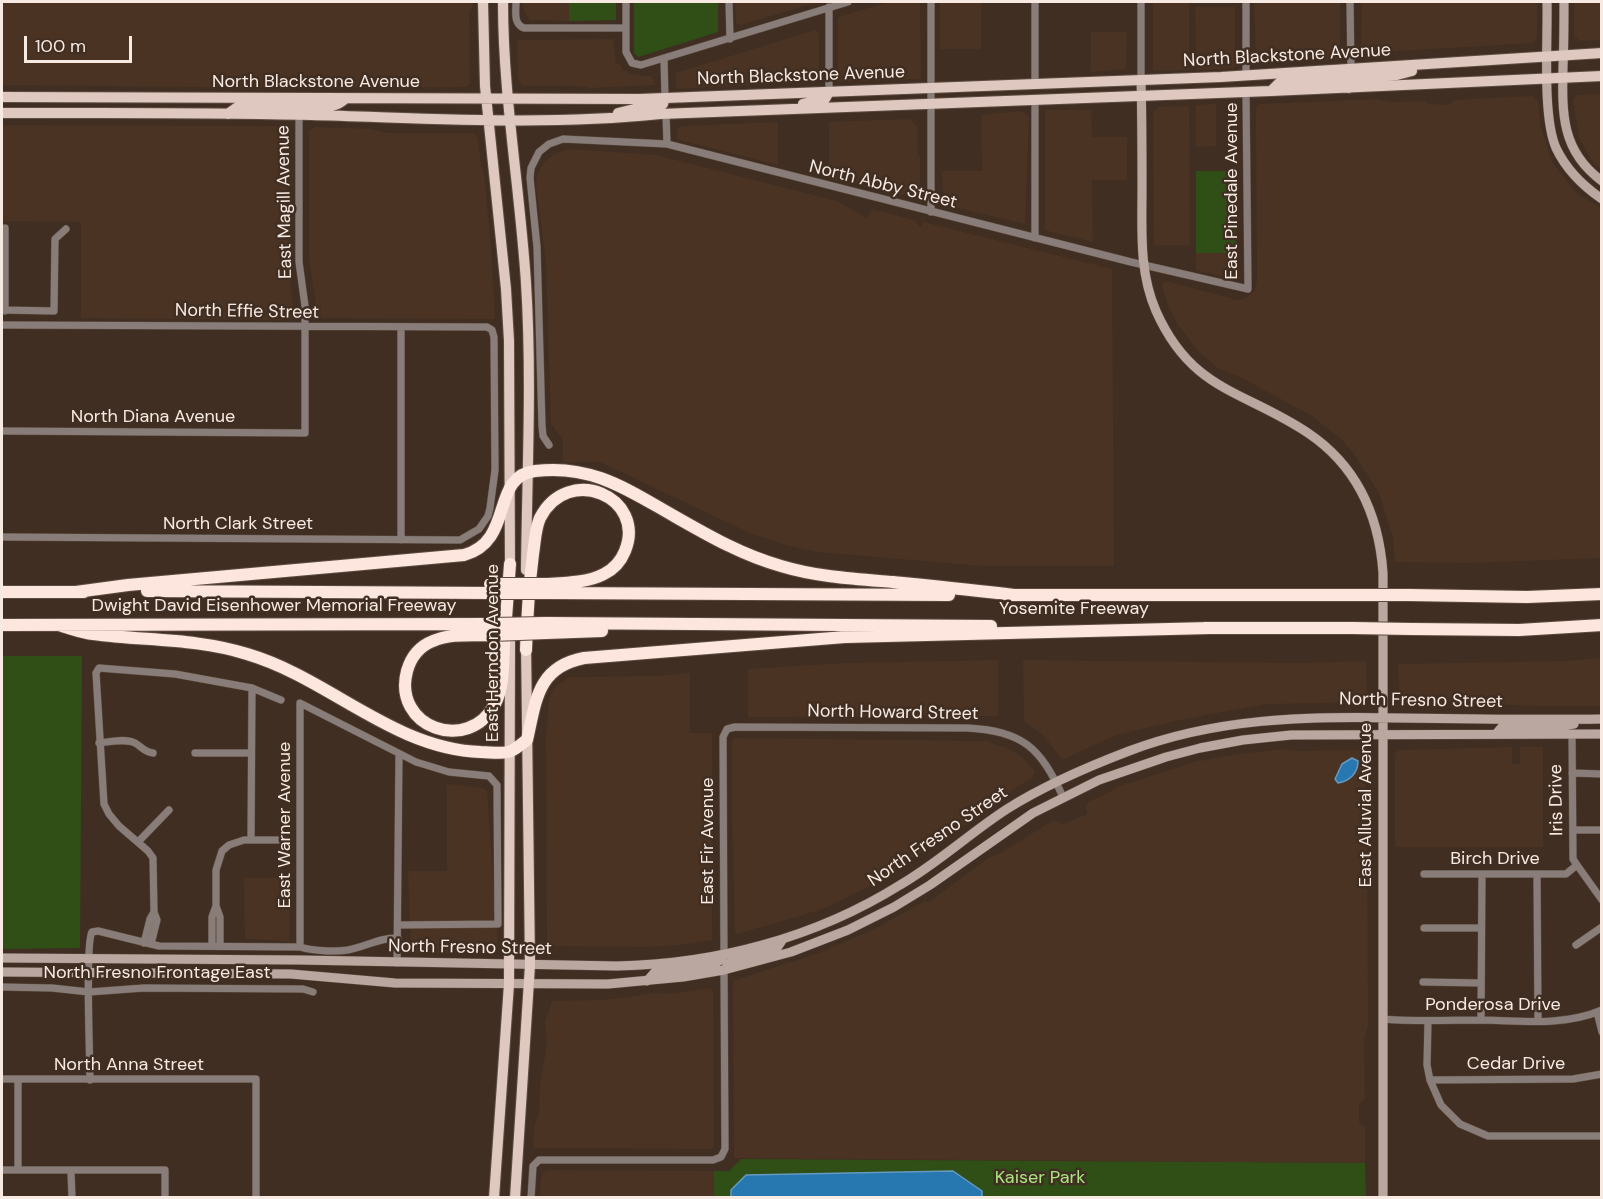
<!DOCTYPE html>
<html>
<head>
<meta charset="utf-8">
<style>
  body { margin:0 }
  #map { position:relative; width:1603px; height:1199px; overflow:hidden; background:#402e22; font-family:"DM Sans",sans-serif }
  canvas { display:block }
  .frame { position:absolute; inset:0; border:3px solid #f6eae2; pointer-events:none }
  .scale { position:absolute; left:24px; top:36px; width:108px; height:27px; box-sizing:border-box; border:3px solid #f6eae2; border-top:0; padding-left:8px; font-size:18px; line-height:21px; white-space:nowrap; color:#f6eae2; -webkit-text-stroke:4px #402e22; paint-order:stroke }
</style>
</head>
<body>
<div id="map">
<canvas width="1603" height="1199"></canvas>
<div class="frame"></div>
<div class="scale">100 m</div>
</div>
<script>
const ctx = document.querySelector('canvas').getContext('2d');
ctx.lineJoin = 'round';
function paint(path, color) {
  ctx.fillStyle = color;
  ctx.fill(path, 'evenodd');
}
function trace(path, color, width, dash) {
  ctx.strokeStyle = color;
  ctx.lineWidth = width;
  ctx.lineCap = dash ? 'butt' : 'round';
  ctx.setLineDash(dash || []);
  ctx.stroke(path);
}
function write(font, color, halo, rows, align = 'center') {
  ctx.font = font + ' "DM Sans",sans-serif';
  ctx.lineWidth = 5;
  ctx.setLineDash([]);
  ctx.textBaseline = 'middle';
  ctx.strokeStyle = halo;
  ctx.fillStyle = color;
  for (const [text, x, y, turn = 0] of rows) {
    ctx.save();
    ctx.translate(x, y);
    ctx.rotate((+turn || 0) * Math.PI / 180);
    ctx.textAlign = isNaN(turn) ? turn : align;
    if (halo) ctx.strokeText(text, 0, 0);
    ctx.fillText(text, 0, 0);
    ctx.restore();
  }
}
paint(new Path2D(`
  M2,2H473L469,15L470,83L467,87L317,88L311,85H298L294,88L2,85Z
  M523,2H569V21L530,20L524,12Z
  M735,2H818L741,25L736,23Z
  M889,2H920L921,79L838,82V19L841,16Z
  M940,2H981V49H940Z
  M1153,2H1189V70L1153,71Z
  M1254,2H1340V55L1336,60L1263,64L1256,59Z
  M1362,2H1537V38L1532,43L1366,53L1361,48Z
  M1574,2H1601V40L1580,41L1574,36Z
  M1195,7H1235V68L1197,70Z
  M815,30L819,33V76L815,82L676,89V73Z
  M1091,32H1127L1126,69L1091,72Z
  M613,39L616,64L619,63L623,70L634,75L651,76L654,80L655,85L589,88L581,86H523L518,80L517,41L520,40Z
  M1601,94H1602L1601,169L1591,159L1579,138L1573,100L1577,95Z
  M1533,96L1538,101L1540,124L1552,162L1575,192L1601,208V558L1469,563L1395,562L1393,538L1379,493L1354,454L1341,439L1312,416L1242,378L1218,368L1201,354L1178,325L1168,305L1163,290V284L1166,281L1237,300L1246,298L1255,290L1257,281L1256,107L1259,104L1378,99L1391,102L1425,101L1428,104L1449,105L1454,100Z
  M1216,104V146L1196,147V105Z
  M1189,106L1190,245H1154L1153,112L1158,107Z
  M1047,110H1091L1092,137H1127V180H1092L1093,242L1048,231L1045,229V112Z
  M1022,111L1029,117L1025,224L944,205L942,171H982L981,115Z
  M909,119L917,126L918,156L920,157V199L829,178V122Z
  M778,122V165L679,140L677,138V129L681,126Z
  M2,125L282,126L287,132L288,262L294,317L292,320L81,318V222L2,221Z
  M315,127L370,129L388,133H473L478,138L481,166L484,171L491,248L495,319L318,318L309,260V130Z
  M570,149L656,155L837,201L865,217L867,218L872,209L914,220L920,227H922L923,222L1112,269L1114,566H982L817,552L789,546L752,534L600,462H563V439L551,424L546,263L536,185L537,175L544,162L556,153Z
  M1196,253H1236L1235,278L1232,279L1196,270Z
  M1601,658V706H1538L1481,704L1465,701H1404L1400,698L1398,664L1564,661Z
  M998,660V716L748,717V669L846,663Z
  M1023,660L1300,663L1366,661L1367,699L1327,703L1265,704L1185,719L1116,735L1064,759L1061,758L1043,735L1024,721Z
  M690,673V733H712V940L680,945L646,947L550,946L547,939L546,735L549,699L553,689L569,677L657,676Z
  M735,738L986,741L1009,749L1022,757L1035,771L1033,778L1018,786L972,822L949,833L880,881L823,909L737,934L735,931L732,812V741Z
  M1512,747V763L1520,764V747H1543V847H1395V754L1399,750Z
  M1283,749L1295,751L1360,750L1365,755V785L1367,790L1368,1026L1364,1039L1365,1098L1359,1104V1123L1365,1127V1163L734,1158L733,981L819,953L874,929L925,901L929,902L990,857L1001,853L1052,821L1058,822L1062,825L1087,814L1086,807L1088,802L1112,791L1116,787L1195,762L1224,756Z
  M447,784L483,788L487,791L498,949L491,954L411,953L408,871H447Z
  M244,878H290L289,941L245,939Z
  M710,988L713,990L714,1146L711,1149L533,1148L534,1127L539,1112L540,1085L547,1044L545,1022L552,1001L604,1000L657,993L671,994Z
  M546,1170L714,1171V1197L540,1198L541,1176Z`), '#4a3322');
paint(new Path2D(`
  M569,2H616V20L569,21Z
  M634,2H718V32L638,57L634,53Z
  M1196,171H1235L1236,253H1196Z
  M2,656H82L80,948L2,949Z
  M741,1159L1365,1163L1366,1197L714,1198V1171H729Z`), '#304f17');
const water = new Path2D(`
  M1352,758L1358,761C1358,773 1350,781 1338,783L1335,779L1342,764Z
  M953,1171L982,1191V1197H731V1190L746,1175Z`);
paint(water, '#2777b1');
trace(water, '#659ac0', 1.5);
const street = new Path2D(`
  M516,2C516,11 513,24 524,28H626
  M626,2V52L632,63L641,65L848,2
  M729,2L730,39
  M1035,2V84
  M1141,2V80
  M1246,2V75
  M1350,2L1351,70
  M829,7V92
  M664,58L665,98
  M666,114L667,144
  M931,212V2
  M1035,238V100
  M2,310L54,311L55,239L66,229
  M5,311V228
  M2,325L487,327L492,330L494,337L495,470L490,508L488,516L479,529L460,540L2,537
  M401,328V540
  M2,431L305,433V306L299,262V115
  M549,445L543,436L542,426L537,247L530,178L531,168L539,152L549,144L563,139L667,144L1131,262L1248,289L1246,92
  M99,743C109,742 126,738 135,743C142,747 144,752 153,753
  M195,753H251
  M1572,773L1602,774
  M1573,830H1602
  M251,840L252,688
  M138,842L169,810
  M1577,865L1602,900
  M1424,874H1566L1577,865L1573,859L1572,734
  M1537,874L1538,1021
  M1424,928H1481
  M144,943L150,919L154,912
  M151,944L157,920L154,912L153,858L148,851L119,826L109,814L104,804L96,673L99,668L175,674L252,688L281,700
  M1576,945L1602,927
  M212,946V917L216,906
  M220,946V917L216,906V870L222,851L229,845L244,840H285
  M300,947V703L416,762L449,772L489,776L497,785L498,924L399,925
  M724,955L723,737L727,729L735,727L967,728C1023,731 1040,747 1063,797
  M397,963L399,754
  M1423,982L1481,983
  M2,987L52,988L89,992L144,988L303,989L313,992
  M1597,1012L1602,1032
  M1383,1019C1416,1022 1450,1020 1484,1020C1523,1021 1565,1026 1602,1010
  M1481,1020L1482,874
  M1428,1021L1427,1065L1430,1080L1441,1105L1460,1124L1488,1136H1602
  M2,1079H256V1198
  M90,1080C90,1058 85,944 92,932L98,931L159,946L300,947C313,951 334,952 348,950C365,947 381,937 398,938
  M1430,1080L1573,1079L1602,1074
  M2,1170H165V1198
  M18,1170V1079
  M71,1172L72,1198
  M531,1198L533,1166L539,1160H713L721,1157L725,1149L724,970`);
const secondary = new Path2D(`
  M1547,2C1548,39 1542,116 1556,148C1566,169 1583,186 1602,199
  M1564,2C1564,23 1564,45 1563,67C1562,113 1561,151 1602,181
  M1141,80C1142,116 1142,153 1142,189C1142,231 1139,272 1156,311C1192,392 1244,390 1308,433C1357,466 1379,516 1383,573V1198
  M1496,734L1502,727L1507,726H1561L1574,724
  M2,958L300,960L617,966C716,964 815,938 900,885C938,863 970,833 1007,809C1045,785 1087,767 1129,751C1216,718 1306,716 1397,718C1465,719 1534,720 1602,719
  M724,970L732,960L777,948L783,939
  M2,972L291,974L395,983L608,984L683,977L724,970L791,952L848,930L894,907L930,885L1033,813L1099,780L1166,757L1200,748L1243,740L1291,735L1602,734
  M647,981L655,972L716,963L721,960L724,955`);
const primary = new Path2D(`
  M483,2L485,86L506,289L509,341L510,571
  M503,2C503,96 520,189 526,283C532,378 527,474 526,570
  M1349,88L1351,80L1354,78L1397,75L1412,71
  M1271,91L1279,83L1343,79L1351,70
  M2,97L639,99L1221,77L1602,53
  M803,104L825,99L829,92
  M2,113C104,113 208,112 311,115C427,118 544,126 660,114L1271,91L1602,76
  M618,113L634,109L660,106L663,104L665,98
  M228,114C231,112 233,110 236,108C253,99 287,116 304,99
  M299,115L300,111C315,100 328,114 345,99
  M494,1198L509,984L510,640
  M515,1198L530,965L526,643`);
const highway = new Path2D(`
  M147,591L490,593
  M2,592H84
  M76,592L128,585L464,555C515,541 490,476 535,471C592,464 628,490 674,516C709,536 742,555 781,566C817,577 855,579 893,582C933,586 974,590 1014,595
  M546,593L949,595
  M1009,595H1355
  M1409,595L1527,597L1602,594
  M546,623L991,626
  M2,625L491,624
  M58,625C70,628 82,633 93,634C145,641 196,638 247,654C329,678 393,749 481,752C489,752 500,754 508,752C514,751 522,743 527,740C536,701 537,667 584,658L845,637L1210,628
  M1204,628H1352
  M1412,629L1519,630L1602,625
  M546,633L602,631
  M492,635C473,636 451,633 433,641C420,646 411,657 407,671C392,727 468,755 495,704C504,687 503,665 504,646C506,618 508,591 510,564
  M526,650C527,618 529,586 533,554C535,542 535,529 540,518C568,463 647,497 625,551C621,561 614,569 604,574C587,583 564,583 545,584`);
trace(street, '#5d4c41', 8);
trace(secondary, '#5d4c41', 10);
trace(primary, '#5d4c41', 12);
trace(highway, '#5d4c41', 14);
trace(street, '#887d79', 7);
trace(secondary, '#b9a7a0', 9);
trace(primary, '#dec8bf', 10);
trace(highway, '#fde6de', 12);
const highwayBridge = new Path2D(`
  M490,584H545
  M490,593H546
  M1355,595H1409
  M491,624L546,623
  M1352,628L1412,629
  M492,635L546,633`);
trace(highwayBridge, '#5d4c41', 14, []);
trace(highwayBridge, '#fde6de', 12);
write('18px', '#f6eae2', '#402e22', [
  ["North Blackstone Avenue",1287,56,-3],
  ["North Blackstone Avenue",801,76,-2],
  ["North Blackstone Avenue",316,82],
  ["North Abby Street",883,185,14],
  ["East Pinedale Avenue",1232,191,-90],
  ["East Magill Avenue",285,202,-91],
  ["North Effie Street",247,312,1],
  ["North Diana Avenue",153,417],
  ["North Clark Street",238,524],
  ["Dwight David Eisenhower Memorial Freeway",274,606],
  ["Yosemite Freeway",1074,609],
  ["East Herndon Avenue",493,653,-90],
  ["North Fresno Street",1421,701,1],
  ["North Howard Street",893,713,1],
  ["Iris Drive",1557,800,-91],
  ["East Alluvial Avenue",1366,805,-90],
  ["East Warner Avenue",285,825,-90],
  ["North Fresno Street",938,837,-34],
  ["East Fir Avenue",708,841,-90],
  ["Birch Drive",1495,859],
  ["North Fresno Street",470,948,1],
  ["North Fresno Frontage East",157,973],
  ["Ponderosa Drive",1493,1005],
  ["Cedar Drive",1516,1064],
  ["North Anna Street",129,1065]
]);
write('18px', '#a9e67f', '#402e22', [
  ["Kaiser Park",1040,1178]
]);
</script>
</body>
</html>
